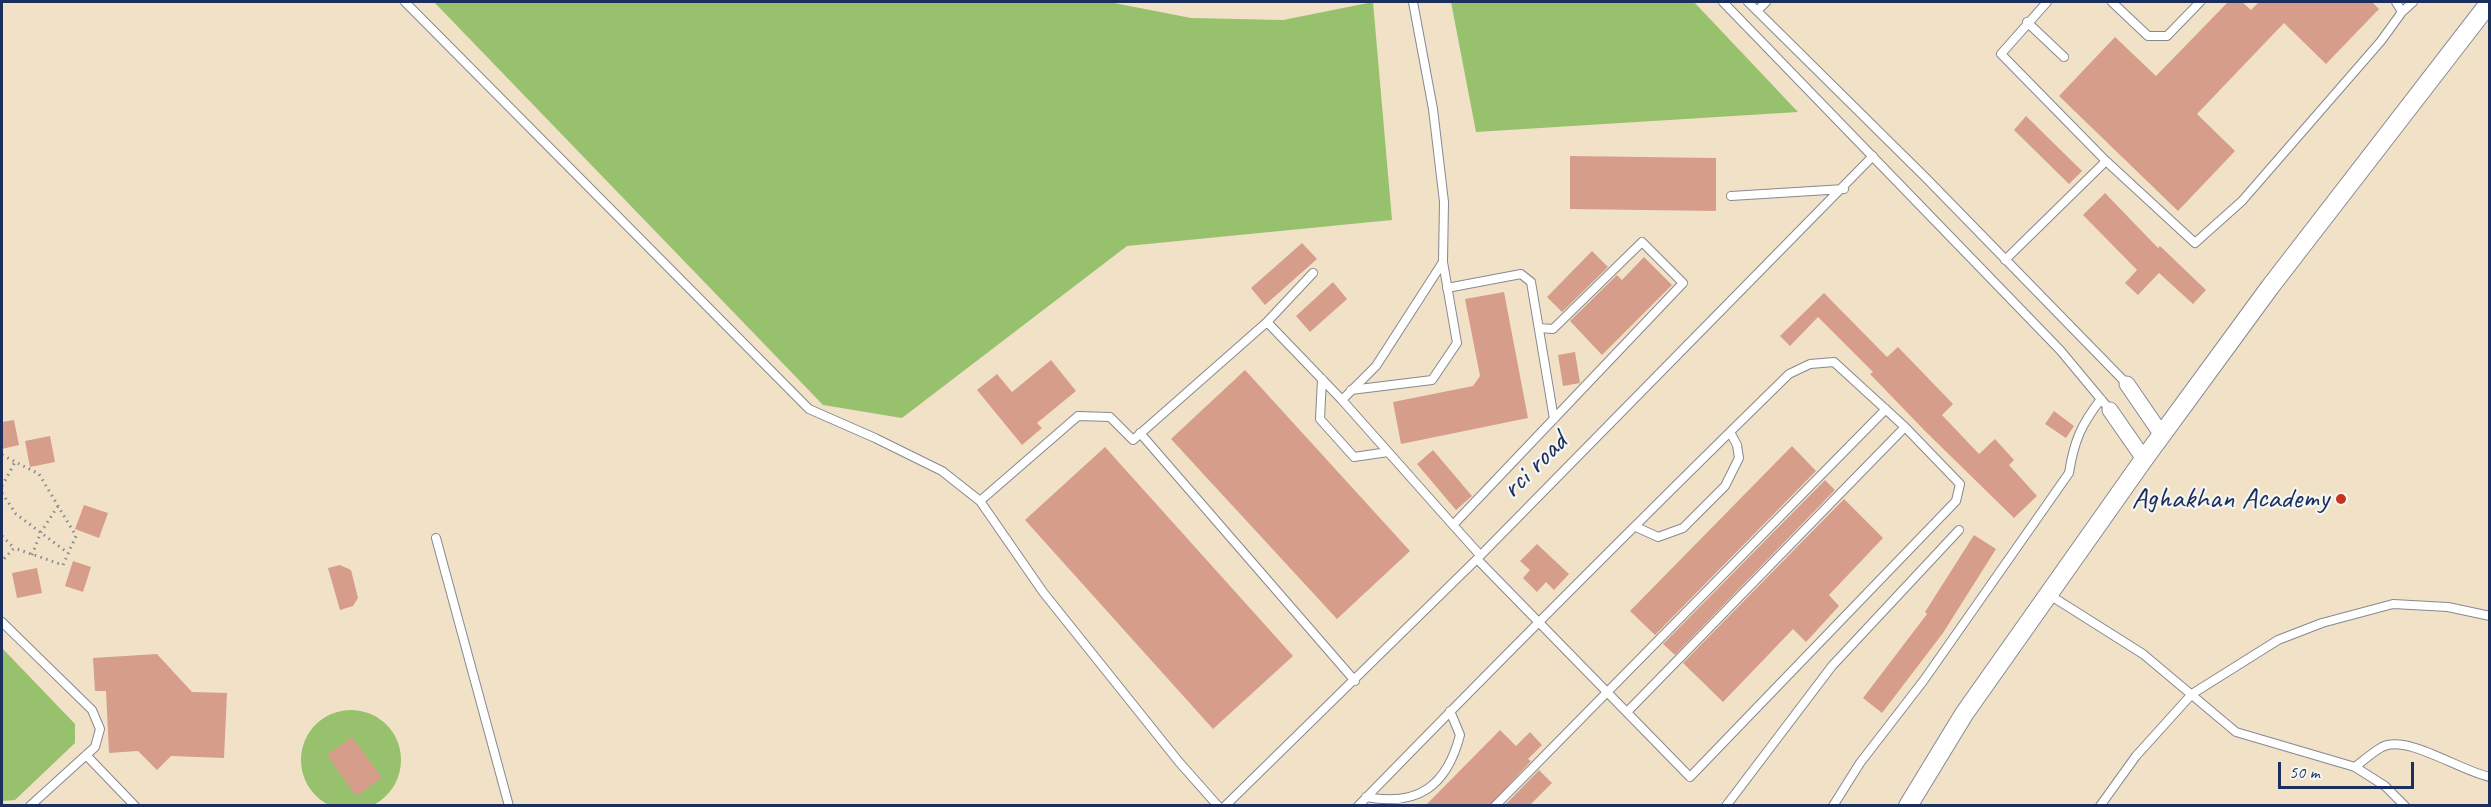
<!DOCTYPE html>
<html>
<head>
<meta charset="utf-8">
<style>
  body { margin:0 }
  #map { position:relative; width:2491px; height:807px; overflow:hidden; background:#f1e2c7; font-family:Caveat,sans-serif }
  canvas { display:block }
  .frame { position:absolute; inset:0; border:3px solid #1b2f5e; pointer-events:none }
  .scale { position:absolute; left:2278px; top:762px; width:136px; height:27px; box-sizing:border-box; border:3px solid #1b2f5e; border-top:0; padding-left:8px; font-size:18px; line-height:21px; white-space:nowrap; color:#1b2f5e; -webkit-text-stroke:4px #f6f6f2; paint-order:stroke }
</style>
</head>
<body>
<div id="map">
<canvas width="2491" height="807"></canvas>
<div class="frame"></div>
<div class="scale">50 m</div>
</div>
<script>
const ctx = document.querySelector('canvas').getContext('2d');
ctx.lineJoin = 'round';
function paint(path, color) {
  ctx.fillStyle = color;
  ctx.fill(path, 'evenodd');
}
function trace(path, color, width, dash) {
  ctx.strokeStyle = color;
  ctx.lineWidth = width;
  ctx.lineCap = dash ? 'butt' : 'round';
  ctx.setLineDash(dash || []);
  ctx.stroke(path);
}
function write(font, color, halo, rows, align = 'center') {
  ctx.font = font + ' Caveat,sans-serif';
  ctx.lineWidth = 4.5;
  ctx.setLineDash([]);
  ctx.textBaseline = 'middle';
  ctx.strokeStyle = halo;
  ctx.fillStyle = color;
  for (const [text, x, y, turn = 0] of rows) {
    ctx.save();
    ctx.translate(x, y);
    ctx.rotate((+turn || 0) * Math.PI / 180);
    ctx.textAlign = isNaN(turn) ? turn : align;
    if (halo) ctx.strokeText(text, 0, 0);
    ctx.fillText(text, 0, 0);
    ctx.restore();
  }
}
paint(new Path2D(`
  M434,2H1109L1191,18L1283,20L1373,2L1392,220L1127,246L902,418L823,405Z
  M1451,2H1694L1798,112L1476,132Z
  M2,648L75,724V743L15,800L2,801Z
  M301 760a50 50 0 1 1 100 0a50 50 0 1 1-100 0Z`), '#98c16d');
paint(new Path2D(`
  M2228,2H2242L2251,10L2259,2H2372L2379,9L2326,64L2284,23L2197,114L2235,151L2178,211L2059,96L2115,37L2156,76Z
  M2026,116L2082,171L2069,184L2014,130Z
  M1570,156L1716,158V211L1570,209Z
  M2105,193L2158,248L2160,246L2206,290L2193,304L2159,273L2138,295L2125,283L2137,270L2083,215Z
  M1302,243L1317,259L1265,305L1251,288Z
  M1592,251L1608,267L1562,312L1547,297Z
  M1644,257L1672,285L1602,355L1570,321L1617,275L1622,280Z
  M1333,282L1347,299L1310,332L1296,316Z
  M1504,292L1528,418L1401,444L1393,402L1473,386L1480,376L1465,299Z
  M1824,293L1887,357L1898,347L1953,404L1942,415L1979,454L1995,439L2014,460L2009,465L2037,496L2014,518L1925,431L1870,374L1873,372L1818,317L1790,346L1780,336Z
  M1575,352L1580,383L1563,386L1558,355Z
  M1051,360L1076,391L1037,423L1042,428L1022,445L977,390L997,374L1012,392Z
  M1245,370L1410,551L1337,619L1171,439Z
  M2054,411L2074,426L2066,438L2045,424Z
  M14,420L19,445L2,449V422Z
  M50,436L55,462L30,467L25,441Z
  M1792,446L1816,471L1655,635L1630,611Z
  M1105,447L1293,656L1213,729L1025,520Z
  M1433,450L1472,496L1456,510L1417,464Z
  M1825,480L1835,490L1675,655L1663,644Z
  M1844,499L1883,538L1829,595L1839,606L1806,642L1793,629L1723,702L1683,663Z
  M84,505L108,513L99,538L75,529Z
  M1974,535L1996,549L1943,633L1882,713L1863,698L1927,614L1925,612Z
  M1537,544L1569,574L1554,590L1546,582L1537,592L1523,578L1530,570L1520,561Z
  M73,561L91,567L83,592L65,586Z
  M340,565L351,570L358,598L353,606L340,610L328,568Z
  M37,568L42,593L17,598L12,573Z
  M157,654L192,692L227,693L224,758L171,756L157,770L138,751L109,753L106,691H95L93,658Z
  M1500,730L1516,746L1530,732L1542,745L1528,759L1531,761L1489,806H1425Z
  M352,737L382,778L356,796L327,755Z
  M1539,770L1552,783L1529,806H1504Z`), '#d79d8b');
const service = new Path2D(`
  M405,2L809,409L875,438L942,471L980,501L1043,592L1179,762L1218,806
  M1413,2L1433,109L1444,202L1443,262L1376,366L1342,400L1453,525L1683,283L1642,242L1553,329L1539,328
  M1723,2L2060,350L2110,410
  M1748,2L1926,178L2127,384
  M2047,2L2001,54L2106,161L2195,243L2242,201L2381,41L2402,12L2396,2
  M2112,2L2148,36H2167L2200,2
  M1757,11L1766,2
  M2402,12L2413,2
  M2027,22L2064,57
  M1731,196L1844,189
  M2005,260L2106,161
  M1447,288L1521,274L1531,282L1554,419
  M1267,322L1342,400
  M1322,379L1320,419L1354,457L1388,452
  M1351,390L1432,380L1457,343L1443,262
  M1140,433L1355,681
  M980,501L1078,416L1110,417L1133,440L1267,322L1313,273
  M1453,525L1480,555
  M1636,527L1658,537L1683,528L1725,486L1739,458L1737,445L1730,432
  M436,538L509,806
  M2048,594L2143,654L2236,732L2355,767L2385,786L2405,806
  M2,622L92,710L100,729L95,747L30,806
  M1627,712L1905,427
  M86,755L135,806
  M2355,767C2364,760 2373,752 2382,747C2407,734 2460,771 2490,777
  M1366,797C1419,807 1447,785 1460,735L1450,711
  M1225,806L1477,559L1873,156
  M1358,806C1500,660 1644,516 1789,374L1810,364L1834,362L1905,427L1960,484L1956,501L1690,777L1477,559
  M1495,806L1886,409
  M1726,806L1832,666L1959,530
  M1833,806L1860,763L1924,680L2069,473C2074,441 2081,425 2101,399
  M2100,806L2136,756L2192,694L2278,640L2322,623L2393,604L2448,607L2490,616`);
const minor = new Path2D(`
  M2127,384L2162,435
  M2110,410L2144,459`);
const tertiary = new Path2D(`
  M1908,806L1964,714L2144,459L2270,287L2490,2`);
trace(service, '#868892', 10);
trace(minor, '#868892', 17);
trace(tertiary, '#868892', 20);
trace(new Path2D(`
  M2,455L39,474L76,536L63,565L14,548
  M2,486L15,462
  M2,493L16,514L68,553
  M2,536L14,548L2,561
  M32,555L41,532L58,506`), '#868892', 3, [1.5, 4.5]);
trace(service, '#fff', 8);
trace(minor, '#fff', 15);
trace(tertiary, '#fff', 18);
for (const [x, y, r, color] of [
  [2341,499,6,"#c8321e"]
]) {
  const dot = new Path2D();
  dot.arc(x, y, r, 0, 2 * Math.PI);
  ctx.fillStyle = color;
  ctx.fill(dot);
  trace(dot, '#f6f6f2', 2);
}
write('30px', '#1b2f5e', '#f6f6f2', [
  ["rci road",1535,466,-45]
]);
write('30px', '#1b2f5e', '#f6f6f2', [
  ["Aghakhan Academy",2329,499]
], 'right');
</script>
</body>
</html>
